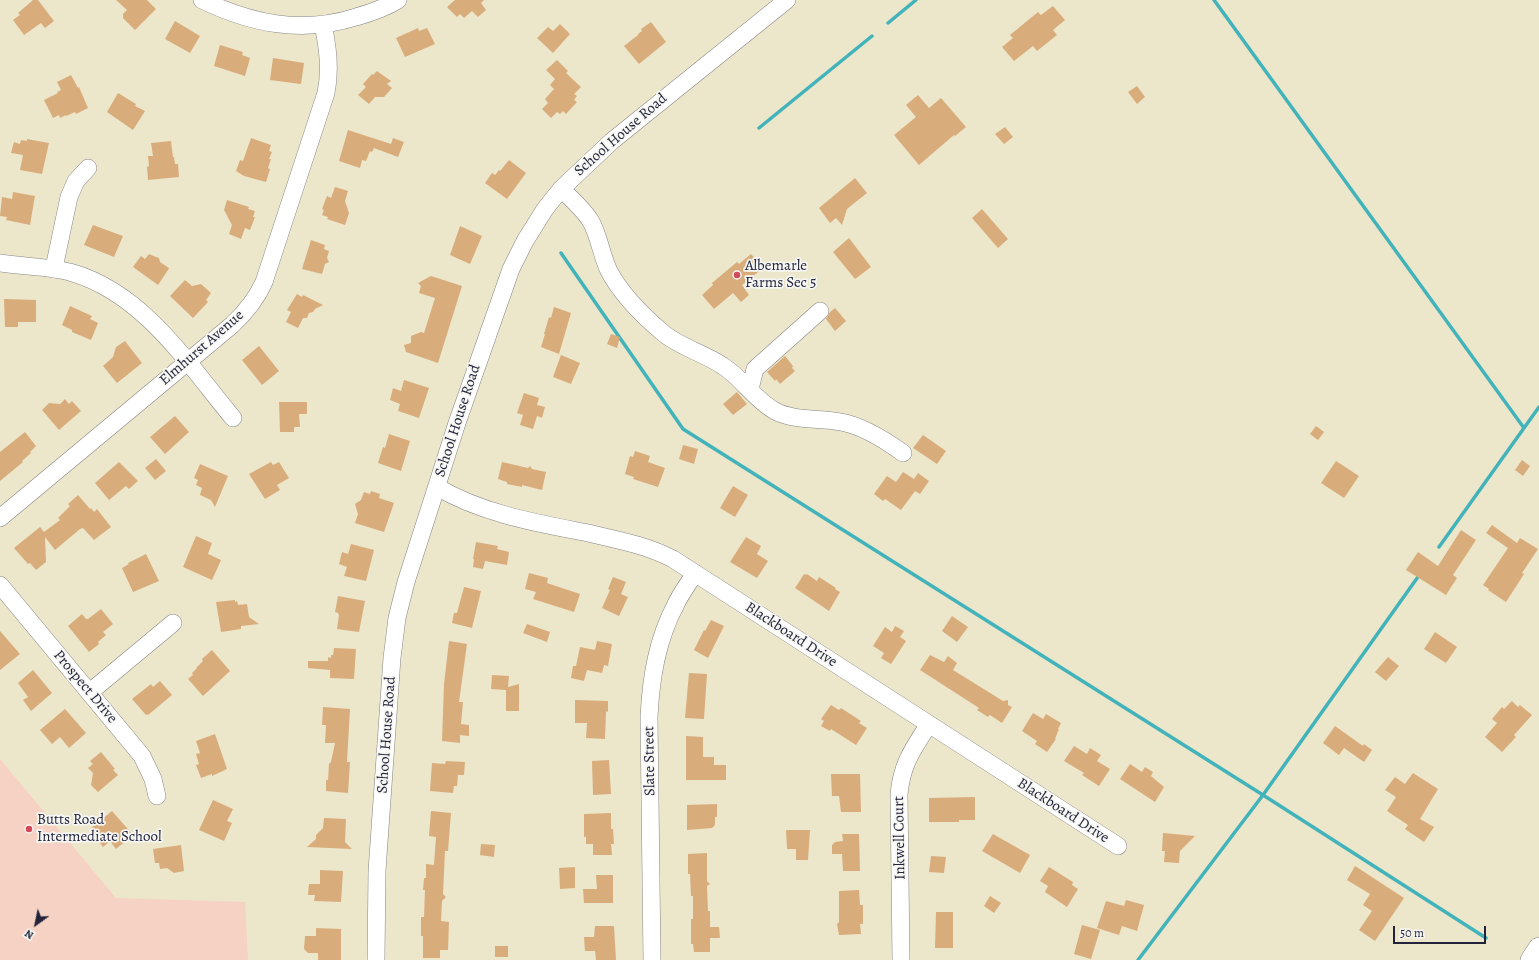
<!DOCTYPE html>
<html>
<head>
<meta charset="utf-8">
<style>
  body { margin:0 }
  #map { position:relative; width:1539px; height:960px; overflow:hidden; background:#ece6cb; font-family:Alegreya,serif }
  canvas { display:block }
  .north { position:absolute; left:16px; top:904px; width:40px; height:40px; -webkit-text-stroke:3px #f6f6f2; paint-order:stroke; rotate:213deg; font-size:11px; font-weight:700; line-height:16px; text-align:center; color:#22223b }
  .north::after { content:''; display:block; margin:auto; width:14px; height:18px; background:#22223b; clip-path:polygon(50% 0,100% 100%,50% 72%,0 100%) }
  .scale { position:absolute; left:1393px; top:926px; width:93px; height:18px; box-sizing:border-box; border:2px solid #22223b; border-top:0; padding-left:5px; font-size:12px; line-height:14px; white-space:nowrap; color:#22223b; -webkit-text-stroke:3px #f6f6f2; paint-order:stroke }
</style>
</head>
<body>
<div id="map">
<canvas width="1539" height="960"></canvas>
<div class="north">N</div>
<div class="scale">50 m</div>
</div>
<script>
const ctx = document.querySelector('canvas').getContext('2d');
ctx.lineJoin = 'round';
function paint(path, color) {
  ctx.fillStyle = color;
  ctx.fill(path, 'evenodd');
}
function trace(path, color, width, dash) {
  ctx.strokeStyle = color;
  ctx.lineWidth = width;
  ctx.lineCap = dash ? 'butt' : 'round';
  ctx.setLineDash(dash || []);
  ctx.stroke(path);
}
function write(font, color, halo, rows, align = 'center') {
  ctx.font = font + ' Alegreya,serif';
  ctx.lineWidth = 3.5;
  ctx.setLineDash([]);
  ctx.textBaseline = 'middle';
  ctx.strokeStyle = halo;
  ctx.fillStyle = color;
  for (const [text, x, y, turn = 0] of rows) {
    ctx.save();
    ctx.translate(x, y);
    ctx.rotate((+turn || 0) * Math.PI / 180);
    ctx.textAlign = isNaN(turn) ? turn : align;
    if (halo) ctx.strokeText(text, 0, 0);
    ctx.fillText(text, 0, 0);
    ctx.restore();
  }
}
paint(new Path2D(`
  M0,759L116,898L245,902L248,960H0Z`), '#f6d2c4');
trace(new Path2D(`
  M1214,0L1524,428
  M888,23L916,0
  M759,128L872,36
  M561,253L683,429L1263,795L1486,938
  M1439,547L1539,407
  M1138,960L1263,795L1420,574`), '#42b3ba', 3.5);
paint(new Path2D(`
  M33,0H38L54,21L45,28L41,23L24,35L13,20L20,15L18,13Z
  M116,0H147L156,9L135,30L123,18V14L127,10Z
  M455,0H484L481,3L486,10L478,17L472,11L464,18L460,14L457,17L447,7Z
  M1053,6L1065,20L1053,30L1057,35L1037,51L1033,46L1014,61L1002,47L1013,38L1010,35L1038,12L1041,15Z
  M175,21L200,36L190,53L165,39Z
  M651,22L666,42L639,64L624,46L638,35V34L642,31L641,29Z
  M560,24L570,34L553,53L537,38L548,27L553,31Z
  M418,28L419,31L427,28L435,44L405,57L396,38Z
  M220,45L243,52L242,55L250,58L245,76L214,66Z
  M273,58L304,63L301,84L270,80Z
  M557,60L568,71L566,73L581,87L574,94L577,96L574,100L577,102L566,114L563,111L560,114L557,112L551,118L542,109L548,103L545,99L554,89L550,85L555,79L546,70Z
  M377,71L391,81L387,84L392,88L384,97H375L369,104L358,95L366,87L363,84L372,74L373,75Z
  M71,75L78,88L79,87L88,108L76,114L75,112L66,116V115L60,118L59,115L53,118L44,100L58,93L57,92L61,90L57,82Z
  M1137,86L1145,97L1137,104L1128,92Z
  M118,93L136,104L135,106L145,111L133,130L107,112Z
  M918,95L929,108L941,98L966,127L955,136L954,135L919,165L894,135L916,117L906,105Z
  M1005,127L1013,137L1004,144L995,134Z
  M348,130L391,144L393,138L404,142L398,157L374,148L372,152L370,151L366,161L362,160L360,168L339,161Z
  M251,138L271,145L269,151L272,152L269,159H271L268,168L270,169L266,182L244,176L236,171L240,160L243,161Z
  M27,139L49,143L42,174L20,170L23,155L11,153L14,142L20,144L21,140L27,141Z
  M171,141L173,157H174L175,164H178L179,177L148,180L147,167L149,166L148,156H153L151,143Z
  M509,160L526,173L507,199L485,183L492,173L495,175L499,170L500,171Z
  M855,178L867,193L847,209L842,225L836,218L830,223L819,208Z
  M335,187L348,191L345,201L349,213L345,225L327,219L328,217L322,215L324,210L322,209L327,196L331,198Z
  M13,192L35,196L30,225L6,220L7,217L0,216L2,197L12,199Z
  M227,200L249,207L248,209L255,211L253,217H255L250,230L245,228L241,239L229,234L232,225L224,210Z
  M982,209L1008,239L998,248L972,218Z
  M93,225L123,236L114,257L84,245Z
  M460,226L482,236L470,264L450,255Z
  M849,238L871,267L855,279L833,252Z
  M311,240L325,245L324,249L329,251L327,258L329,262L325,264L322,274L302,269Z
  M149,254L156,257L159,258L160,262L169,268L168,270L158,285L133,267L141,256L145,259Z
  M751,254L763,268L742,285L749,295L741,302L733,293L714,309L702,295L713,285L712,283L737,262L739,264Z
  M431,276L462,286L438,363L406,352L404,345L411,343V336L421,332L424,333L435,298L419,293L421,286L418,283Z
  M185,280L192,286L201,284L211,293L206,300L208,302L193,318L170,296Z
  M297,294L302,297L303,295L323,305L315,309L313,312L309,313L307,318H303L298,328L286,322L291,312L287,310Z
  M4,299L36,300V322H18V327H5Z
  M70,306L92,316L90,319L98,323L91,340L72,332V330L62,325Z
  M554,307L571,313L559,354L541,347L545,334H544L549,317L551,318Z
  M835,308L846,321L835,331L826,319L830,312Z
  M611,334L620,337L617,348L607,344Z
  M125,341L142,363L117,383L103,366L113,357L116,347Z
  M259,346L279,371L262,385L242,360Z
  M561,355L580,363L571,384L553,377Z
  M785,356L793,366L792,368L795,371L780,384L776,379L775,381L767,372Z
  M404,380L429,388L419,418L398,411L400,404L390,400L393,388L401,391Z
  M737,392L747,404L733,415L723,404Z
  M524,393L539,398L537,405L545,407L542,418L537,416L533,429L520,425L523,415L517,413Z
  M65,399L69,404L72,401L81,411L59,430L42,410L49,403L60,404Z
  M279,402H307V414H299L300,427H294V432H280Z
  M175,416L189,432L165,454L150,437Z
  M1316,426L1324,432L1318,440L1310,434Z
  M25,432L36,446L30,452L31,453L22,461L23,462L0,481V452Z
  M389,434L410,441L401,471L378,463L383,447L385,448Z
  M923,435L946,451L937,464L913,448Z
  M683,445L698,449L694,464L679,459Z
  M635,451L650,456L648,462L665,468L658,487L633,479L634,477L625,474L630,456L633,457Z
  M156,459L166,471L155,480L145,468Z
  M1522,460L1530,466L1523,476L1515,470Z
  M1336,461L1359,476L1344,498L1321,483Z
  M119,462L138,481L129,489L126,486L109,500L95,483Z
  M271,462L273,465L279,462L289,478L277,485L280,490L265,499L249,474Z
  M502,462L528,468L530,466L532,469L546,472L542,490L522,485V487L507,484V482L498,479Z
  M200,464L228,476L215,507L211,500L200,495L202,488L196,485L198,480L194,478Z
  M903,472L914,479L918,473L929,481L920,494L915,491L901,510L885,499L883,501L874,494L887,476L896,482Z
  M733,486L748,495L735,517L720,508Z
  M371,491L380,494L379,498L394,503L384,532L355,523L358,514L355,504L361,500L364,492L370,494Z
  M78,495L90,509L91,508L94,512L97,509L111,527L94,540L83,528L80,529L55,550L45,537L46,562L36,570L30,563L28,564L14,548L40,527L44,532L60,520L58,518L70,506L68,504Z
  M1492,525L1517,543L1520,538L1538,549L1522,573L1524,574L1506,602L1488,590L1489,589L1483,585L1508,548L1486,533Z
  M1461,530L1476,540L1453,575L1457,578L1446,595L1406,570L1418,552L1438,566Z
  M196,536L212,543L208,554L221,560L212,580L183,567Z
  M746,537L761,546L757,554L768,561L757,578L730,562Z
  M476,542L498,546L497,549L509,552L507,565L485,561L483,569L473,567L474,559H473Z
  M351,544L374,550L366,581L344,576L347,567L339,564L342,552L348,554Z
  M146,554L159,581L133,592L122,568L129,564L128,563Z
  M529,573L548,578L547,583L580,594L574,612L533,599L536,592L525,589Z
  M804,574L806,575L807,574L817,581L819,577L836,588L835,589L840,592L829,611L795,588Z
  M613,577L626,582L621,594L628,597L619,616L602,608L610,590L608,589Z
  M464,587L481,591L472,628L452,623L454,613H457Z
  M338,596L365,601L359,632L337,629L339,615L338,613L335,612Z
  M235,600V602L237,601L238,605L247,604L249,617L259,624L241,626V629L221,632L216,602Z
  M101,609L113,624L103,632L106,635L98,642L99,644L89,652L68,626L82,614L86,619H88Z
  M952,616L968,627L957,642L942,631Z
  M711,620L724,626L708,658L694,650L704,630L705,631Z
  M527,624L550,632L547,642L523,633Z
  M895,626L904,631L900,637L906,641L891,664L881,658L884,653L873,646L885,627L892,632Z
  M0,631L20,654L0,670Z
  M1435,632L1457,647L1446,663L1424,649Z
  M449,641L467,644L459,702H463L461,724L469,725V736L460,735V743L442,741L444,684Z
  M597,641L612,644L608,666L604,665L602,673L587,670L584,681L571,678L573,666H576L580,647L595,650Z
  M334,648L356,649L354,679L330,678V670L308,668V661H328V657L331,658V655H333Z
  M212,650L230,671L203,696L188,679L193,675L192,673L197,668H196L203,661L202,659Z
  M930,655L944,662L948,656L957,663L953,670L1003,701L1008,700V705L1012,707L1002,723L990,715L988,717L977,710L979,708L920,670Z
  M1388,657L1399,666L1386,681L1375,672Z
  M33,670L52,693L31,711L23,700L28,697L18,683Z
  M689,673L707,674L704,719L685,718Z
  M492,675L509,676L508,687L519,684V711H506V690L491,689Z
  M160,681L172,695L148,715L147,714L146,715L132,699L151,684L153,687Z
  M575,700L608,701V712L606,711L605,739L586,738L587,723H575Z
  M1512,701L1518,707L1520,705L1532,715L1514,735L1516,737L1502,752L1485,737L1497,723L1492,719L1502,707L1504,709Z
  M831,705L839,710L841,708L861,721L859,723L867,728L856,745L831,729L830,731L821,726L824,721L821,719Z
  M323,707L350,709L347,762H350L348,793L326,791V780H328L329,764L331,762L335,743H325L326,725H322Z
  M65,709L86,733L69,748L60,737L52,744L40,730Z
  M1033,713L1043,719L1046,714L1061,723L1058,729H1059L1055,739H1056L1047,752L1035,744L1037,741L1022,731Z
  M1335,726L1363,746L1364,744L1372,750L1364,762L1344,748L1339,755L1323,743Z
  M215,734L227,769L212,776V774L201,778L196,765L199,764L196,754L200,753L196,741Z
  M686,736L703,737V757H714V765H726V780H686Z
  M1074,746L1087,754L1090,748L1101,755L1097,761L1110,769L1099,786L1082,775L1084,773L1064,761Z
  M101,752L115,769L113,770L118,775L98,792L91,785L93,773L88,768L93,764L90,761Z
  M609,760L611,794L593,795L592,761Z
  M446,761L465,762L464,775H458L457,786H454L453,793L430,791L432,763L445,764Z
  M1130,764L1142,772L1145,767L1153,772L1151,776L1164,787L1155,802L1120,779Z
  M1413,773L1438,789L1420,819L1434,827L1424,842L1405,829L1408,825L1387,811L1396,797L1385,790L1395,777L1405,784Z
  M831,774H860L861,812H841L839,796H832Z
  M975,797V820H959V822H929V798Z
  M213,800L233,809L227,821L232,823L224,841L199,830Z
  M717,804V817H715V825L712,828L687,830V805Z
  M112,811L133,835L116,849L110,841L103,847L90,829Z
  M431,811L451,813L448,851H445L443,894L446,897L442,901L441,921L449,922L448,950H440V958H423V936H421V917H424L425,890H423L424,878H426V864L434,865L436,837L429,836Z
  M611,813V829H613L614,844H611L612,855H593V844H586V837H584V814Z
  M324,818L346,819L345,842L352,849L307,847L316,839V835L323,828Z
  M786,830H810L808,860H796V849H787Z
  M1163,833L1195,836L1180,851L1179,863L1164,862L1165,851H1162Z
  M842,834H859L860,871H843L842,854H832V845L835,842L843,841Z
  M993,834L1030,855L1020,873L982,851Z
  M481,844L495,845L494,857L480,855Z
  M181,845L184,871L174,873L167,868L160,869L159,863H155L153,849Z
  M707,853V881L710,884L707,886L708,911H710V927H719L720,938H710V952H694L693,944H691V919H693V896H691L690,874H688V854Z
  M931,856L946,857L944,873L929,872Z
  M1355,866L1404,898L1375,941L1359,930L1372,911L1363,905L1370,894L1347,880Z
  M575,867V888L560,889L559,868Z
  M1049,867L1073,882L1072,885L1078,889L1067,907L1045,892L1048,886L1040,881Z
  M320,870L343,871L341,902L314,901L315,895H308L309,884H320Z
  M596,875H613V903H584L583,889H597Z
  M859,890L860,905H863V924H860L861,934L839,935L837,924L839,922V891Z
  M990,896L1001,903L994,913L984,906Z
  M1126,900L1144,905L1137,931L1122,926L1119,935L1097,928L1106,901L1124,906Z
  M936,912H953V948H935Z
  M1082,925L1100,930L1091,959L1074,954Z
  M595,926H614L616,960H596L595,951H585L584,937H594Z
  M316,928L341,929V960H318V953H308L304,949L305,936H316Z
  M495,946H508V957H495Z`), '#d9ad7b');
const minor = new Path2D(`
  M202,0C252,24 302,34 356,17C370,13 385,8 398,0
  M561,189C571,198 582,208 590,220C599,234 601,255 609,271C621,294 642,315 662,332C679,347 704,353 723,366C742,378 755,400 775,411C794,421 820,418 841,422C863,426 885,440 903,453
  M0,263C24,267 49,266 73,273C144,294 188,364 233,418
  M54,268L69,197L76,181L88,168
  M750,389L755,369L820,311
  M437,487C483,514 537,523 588,533C618,540 646,545 673,559L1118,846
  M0,518L232,325C246,312 256,300 264,282L326,93C331,69 328,47 323,25
  M0,585L142,756L153,779L157,796
  M90,692L173,623
  M376,960L377,871L392,658L397,618L406,582L457,423L511,269L525,241L545,209L561,189L612,141L787,0
  M652,960L649,717C651,677 657,640 676,604C681,593 689,583 695,573
  M901,960L899,794C902,763 913,749 929,724`);
const major = new Path2D(`
  M1531,960L1539,948`);
trace(minor, '#878483', 18);
trace(major, '#878483', 22);
trace(minor, '#fff', 17);
trace(major, '#fff', 21);
for (const [x, y, r, color] of [
  [737,275,4,"#d1495b"],
  [29,829,4,"#d1495b"]
]) {
  const dot = new Path2D();
  dot.arc(x, y, r, 0, 2 * Math.PI);
  ctx.fillStyle = color;
  ctx.fill(dot);
  trace(dot, '#f6f6f2', 1.5);
}
write('15px', '#22223b', '#f6f6f2', [
  ["School House Road",621,135,-41],
  ["Elmhurst Avenue",202,348,-41],
  ["School House Road",458,421,-72],
  ["Blackboard Drive",791,635,33],
  ["Prospect Drive",85,687,50],
  ["School House Road",387,735,-86],
  ["Slate Street",650,761,-91],
  ["Blackboard Drive",1063,811,33],
  ["Inkwell Court",900,838,-91]
]);
write('15px', '#22223b', '#f6f6f2', [
  ["Albemarle",745,266],
  ["Farms Sec 5",745,283],
  ["Butts Road",37,820],
  ["Intermediate School",37,837]
], 'left');
</script>
</body>
</html>
